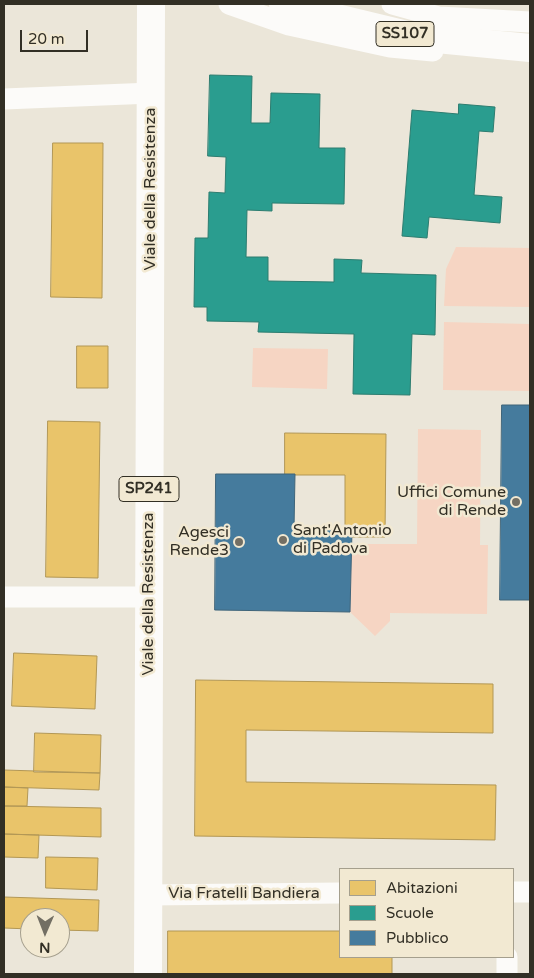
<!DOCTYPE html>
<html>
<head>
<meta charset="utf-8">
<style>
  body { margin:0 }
  #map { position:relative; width:534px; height:978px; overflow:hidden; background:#ebe6d9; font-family:"Varela Round",sans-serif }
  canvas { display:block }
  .frame { position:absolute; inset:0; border:5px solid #322f25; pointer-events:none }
  .legend { position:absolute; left:339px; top:868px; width:175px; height:90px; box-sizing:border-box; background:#f2e9d2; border:1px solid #a59f8d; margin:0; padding:6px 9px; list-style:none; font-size:15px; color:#322f25 }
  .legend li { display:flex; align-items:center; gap:10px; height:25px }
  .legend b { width:25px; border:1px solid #a59f8d }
  .north { position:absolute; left:20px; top:908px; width:50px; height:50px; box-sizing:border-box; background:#f2e9d2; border:1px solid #a59f8d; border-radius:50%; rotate:181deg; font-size:14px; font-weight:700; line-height:20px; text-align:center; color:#322f25 }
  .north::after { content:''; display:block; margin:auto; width:18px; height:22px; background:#736f64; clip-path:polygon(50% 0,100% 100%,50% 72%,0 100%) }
  .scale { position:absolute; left:20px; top:30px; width:68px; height:22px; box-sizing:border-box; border:2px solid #322f25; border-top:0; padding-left:6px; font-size:15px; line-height:18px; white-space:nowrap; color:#322f25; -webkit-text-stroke:4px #f2e9d2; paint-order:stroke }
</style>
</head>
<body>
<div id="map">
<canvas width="534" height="978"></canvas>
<div class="frame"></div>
<ul class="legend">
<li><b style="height:14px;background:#e9c46a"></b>Abitazioni</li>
<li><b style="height:14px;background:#2a9d8f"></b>Scuole</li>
<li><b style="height:14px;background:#457b9d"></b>Pubblico</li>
</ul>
<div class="north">N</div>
<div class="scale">20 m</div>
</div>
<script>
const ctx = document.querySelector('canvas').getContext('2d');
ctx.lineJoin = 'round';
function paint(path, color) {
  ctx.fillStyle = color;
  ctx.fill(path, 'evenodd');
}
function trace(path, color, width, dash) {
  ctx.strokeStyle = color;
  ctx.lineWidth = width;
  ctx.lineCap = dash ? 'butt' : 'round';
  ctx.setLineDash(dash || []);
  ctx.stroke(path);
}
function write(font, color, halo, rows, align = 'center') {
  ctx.font = font + ' "Varela Round",sans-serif';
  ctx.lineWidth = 5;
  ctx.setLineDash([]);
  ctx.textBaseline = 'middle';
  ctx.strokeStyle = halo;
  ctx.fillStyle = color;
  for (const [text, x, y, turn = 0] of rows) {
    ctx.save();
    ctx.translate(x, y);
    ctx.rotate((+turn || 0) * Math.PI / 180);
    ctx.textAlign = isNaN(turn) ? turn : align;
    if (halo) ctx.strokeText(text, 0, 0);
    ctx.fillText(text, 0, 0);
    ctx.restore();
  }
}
paint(new Path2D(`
  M456,247L530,248V307L444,306L446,269Z
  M444,322L530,324V391L443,390Z
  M253,348L328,349L327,389L252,387Z
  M418,429L481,430L480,545H488L487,614L390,613V621L375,636L350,612L351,544H417Z`), '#f6d5c3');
const homes = new Path2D(`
  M53,143H103L102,298L51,297Z
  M77,346H108V388H77Z
  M48,421L100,422L98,578L46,577Z
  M285,433L386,434L385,537H351L352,530H345V475H285Z
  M14,653L97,656L95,709L12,706Z
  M196,680L493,684V733L246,730V782L496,785L495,840L195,836Z
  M35,733L101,735L100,773L34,772Z
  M4,770L100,773L99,790L4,787Z
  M4,787L28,788L27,806H4Z
  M4,806L101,808V837L4,834Z
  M4,834L39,835L38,858L4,857Z
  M46,857L98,858L97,890L46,888Z
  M4,897L99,900L98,931L60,930V918H30V929L4,928Z
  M168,931H340V957H392V974H168Z`);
paint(homes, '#e9c46a');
trace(homes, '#b29755', 1);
const schools = new Path2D(`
  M210,75L252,76L251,123H270L271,93L320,94L319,148H345L344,204L272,203V211L247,210L246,257H268V281L334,282V259L362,260L361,273L436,275L435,335L412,334L410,395L353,394L354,334L258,332L259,322L207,321V307H194L195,238H208L209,192L225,193L226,157L208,156Z
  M459,104L495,107L493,132L479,131L474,195L502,197L500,223L429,217L427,238L402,236L412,110L458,114Z`);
paint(schools, '#2a9d8f');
trace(schools, '#2c7c6f', 1);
const public = new Path2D(`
  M502,405H530V600H500Z
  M216,474H295L294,529L352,530L350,612L215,610Z`);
paint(public, '#457b9d');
trace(public, '#3f6479', 1);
trace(new Path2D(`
  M229,4L289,25L390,47L433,51
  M392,4L439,17L530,22
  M4,99L152,93
  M4,597H148
  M513,892H530
  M148,895L340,893
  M507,974V957`), '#fcfbf9', 21);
trace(new Path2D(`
  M283,4L295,8L416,37L530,48
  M148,974L151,4`), '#fcfbf9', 28);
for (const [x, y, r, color] of [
  [516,502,5,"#736f64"],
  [283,540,5,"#736f64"],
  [239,542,5,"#736f64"]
]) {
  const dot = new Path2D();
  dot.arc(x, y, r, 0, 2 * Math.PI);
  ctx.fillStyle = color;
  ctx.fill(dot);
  trace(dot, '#f2e9d2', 2);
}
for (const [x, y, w] of [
  [405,34,58],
  [149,489,60]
]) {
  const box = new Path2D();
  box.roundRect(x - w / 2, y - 12.5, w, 25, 4);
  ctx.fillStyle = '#f2e9d2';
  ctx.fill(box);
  trace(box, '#322f25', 1);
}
write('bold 15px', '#322f25', null, [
  ["SS107",405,34],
  ["SP241",149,489]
]);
write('16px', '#322f25', '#f2e9d2', [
  ["Viale della Resistenza",151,189,-90],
  ["Viale della Resistenza",149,594,-90],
  ["Via Fratelli Bandiera",244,894]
]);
write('16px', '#322f25', '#f2e9d2', [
  ["Uffici Comune",506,493],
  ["di Rende",506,511],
  ["Sant'Antonio",293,531,"left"],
  ["di Padova",293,549,"left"],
  ["Agesci",229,533],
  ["Rende3",229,551]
], 'right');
</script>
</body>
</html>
